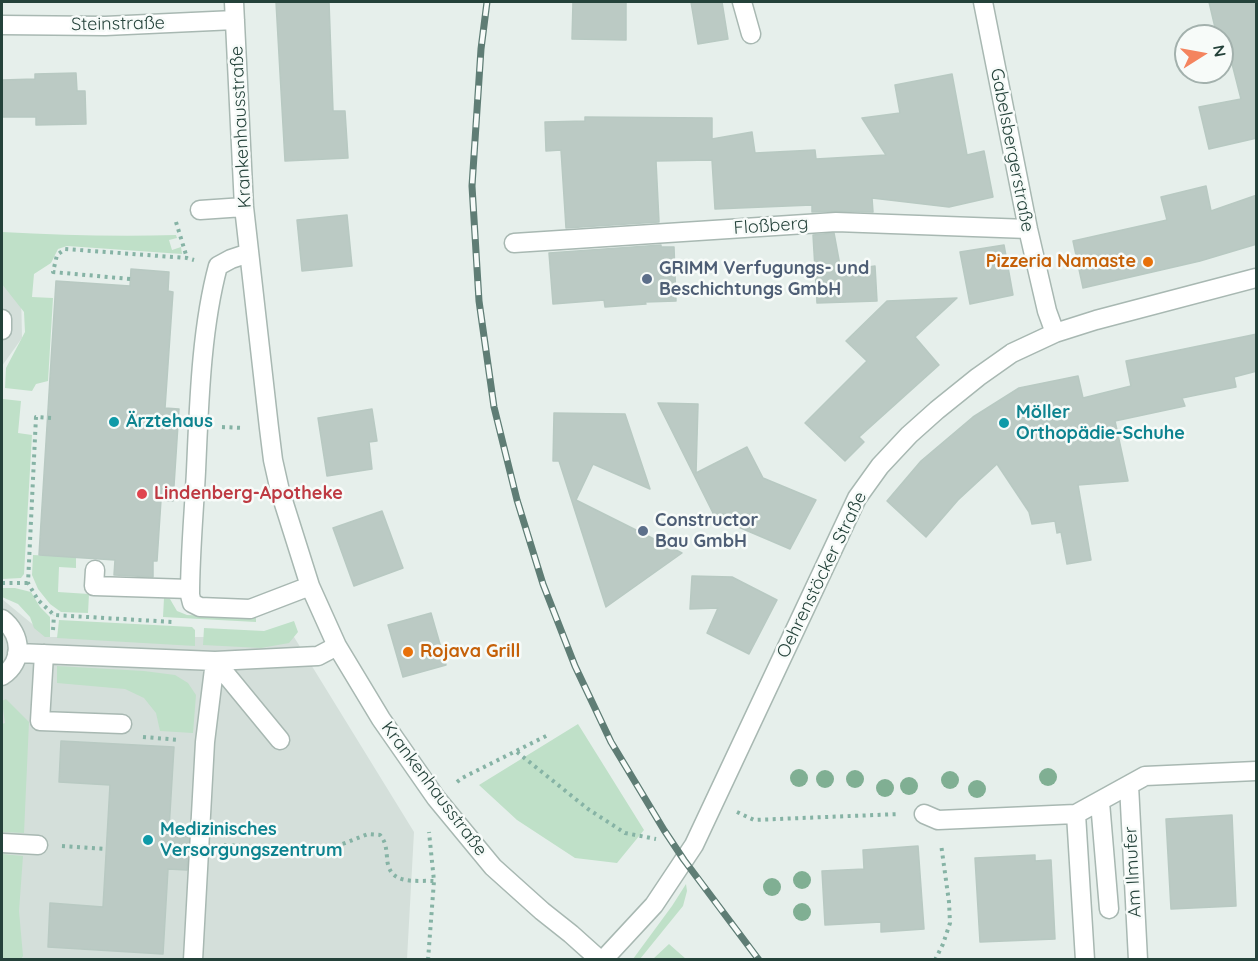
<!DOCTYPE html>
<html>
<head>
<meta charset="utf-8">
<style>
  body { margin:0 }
  #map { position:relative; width:1258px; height:961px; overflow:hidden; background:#e6efeb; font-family:Quicksand,sans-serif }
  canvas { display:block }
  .frame { position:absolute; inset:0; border:3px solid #24423a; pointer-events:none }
  .north { position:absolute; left:1174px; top:24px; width:60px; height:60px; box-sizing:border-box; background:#f7fbf9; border:2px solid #a3b1ad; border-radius:50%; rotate:79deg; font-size:16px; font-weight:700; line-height:24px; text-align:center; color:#24423a }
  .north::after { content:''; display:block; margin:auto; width:21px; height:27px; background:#f4845f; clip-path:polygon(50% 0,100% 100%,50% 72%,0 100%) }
</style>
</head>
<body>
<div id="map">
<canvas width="1258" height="961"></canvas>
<div class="frame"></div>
<div class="north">N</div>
</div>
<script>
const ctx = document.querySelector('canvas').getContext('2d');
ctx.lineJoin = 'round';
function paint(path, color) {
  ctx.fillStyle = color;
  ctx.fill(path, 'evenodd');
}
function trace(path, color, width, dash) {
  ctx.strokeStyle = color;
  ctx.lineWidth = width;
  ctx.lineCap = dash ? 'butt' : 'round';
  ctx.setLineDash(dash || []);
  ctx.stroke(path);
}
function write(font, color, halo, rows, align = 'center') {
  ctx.font = font + ' Quicksand,sans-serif';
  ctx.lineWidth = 5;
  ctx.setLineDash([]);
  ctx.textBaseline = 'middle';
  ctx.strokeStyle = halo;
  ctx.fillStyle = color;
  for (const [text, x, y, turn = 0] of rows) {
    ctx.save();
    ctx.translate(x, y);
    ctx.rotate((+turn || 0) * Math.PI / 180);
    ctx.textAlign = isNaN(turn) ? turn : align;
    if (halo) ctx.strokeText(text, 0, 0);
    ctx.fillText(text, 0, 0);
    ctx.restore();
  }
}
paint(new Path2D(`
  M2,243L21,290L22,338L2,366V376Z
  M2,599L48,637H294L414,832L407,959H2Z`), '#d4dfda');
paint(new Path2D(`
  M2,232C59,235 118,237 176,235L177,238L169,240L172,250L181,247L182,254L67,246L58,249L51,263L34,274L32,297L53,298L48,381L36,384L32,391L5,388L6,368L25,332L24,312L2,284Z
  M3,399L21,401L18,433L32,435L24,574L21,578L2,579V420Z
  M33,555L76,557V568L59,567L58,592L89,594L88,613L61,612L50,604L38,589L32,575Z
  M2,588H15L31,592L40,607L50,617V637H45L34,628L30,617L18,604L2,597Z
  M164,598L170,599L177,611L187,615L256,618V622L163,617Z
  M59,620L192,627L195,630V646L57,638Z
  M294,621L298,632L289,643L261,648L203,645L204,628L264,631Z
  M57,666L144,671L175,675L188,683L196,695L193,733L160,731L156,713L144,698L125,689L57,683Z
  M6,699L29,722L24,833L2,832V724L5,723L2,701Z
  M578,724L644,830L617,863L575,858L517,820L479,785Z
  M2,854L23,856L19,911L23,956L21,959H2Z
  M686,884L687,891L683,906L640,959H633L672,906Z
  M669,944L686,959H653Z`), '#bfe0c8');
const building = new Path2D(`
  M276,2H329L333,111H345L348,158L285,161Z
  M573,2H626V40L572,39Z
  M691,2H722L728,39L698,44Z
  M1209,2H1257V138L1209,149L1199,107L1241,99L1227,44L1222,45V36H1217Z
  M76,73L77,91H85L86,124L36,125V117H2V80L35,79V74Z
  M952,74L967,155L984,151L993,197L949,207L872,198L873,212L836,211L812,212V205L715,209L712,160L656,161L659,222L566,228L561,150L546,151L545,122L585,121V117L712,118V139L752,132L755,153L815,150L816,159L886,155L862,118L900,113L895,85Z
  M1206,186L1211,211L1257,195V244L1200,261L1083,288L1073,241L1167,220L1161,197Z
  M347,215L352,266L302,271L297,220Z
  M834,233L841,271L875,266L877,301L817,303L813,235Z
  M661,245V247H674L676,301L645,302L646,304L605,307L604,300L553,304L549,253Z
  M1004,245L1013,295L970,304L960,252Z
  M131,269L169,272L168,291L173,292L165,408L179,409L173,501L161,500L157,561H153V577L114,575L115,560L39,555L56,281L130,286Z
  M957,298L915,337L939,365L859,437L864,442L845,461L805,423L867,361L846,341L887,301Z
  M1257,334V371L1234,377L1236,387L1182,398L1185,406L1115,421L1128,481L1078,485L1091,560L1067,564L1061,532L1057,533L1055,521L1032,524L1029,512L997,464L958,500L926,537L887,501L921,461L973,417L1019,388L1078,376L1083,398L1131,386L1126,361Z
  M658,403L698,404L696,473L747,447L763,478L816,500L790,549L715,517Z
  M372,409L377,441L369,442L372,469L327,476L318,418Z
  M554,413L625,414L650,489L593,464L576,500L682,553L606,607L559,461H553Z
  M382,511L403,568L354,586L333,528Z
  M692,576L732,577L777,600L749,654L707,633L718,608L690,609Z
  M431,613L446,665L403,677L388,625Z
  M61,741L174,747L169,829L189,830L187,870L168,869L163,954L48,947L50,903L103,907L110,785L59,782Z
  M1232,815L1236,906L1171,909L1166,819Z
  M918,846L924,929L881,932V922L825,925L822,871L864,869L863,850Z
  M1035,855V861L1051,860L1055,939L980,942L975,858Z`);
paint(building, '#bbcac4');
trace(building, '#b8c9c2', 1.5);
const minor = new Path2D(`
  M234,2L244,207L269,428L273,460L280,491L310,586L337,646L381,719L436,798L493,867L542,911L571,934L600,960
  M742,2L751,34
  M983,2L1028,229L1047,311L1055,333
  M2,25L105,26L235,20
  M200,210L244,207
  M514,243L836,222L1028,229
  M249,253L231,259L218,266C201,329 199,405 196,471C194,512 190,554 190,595L192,603L200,607L250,609L310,586
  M2,319V330
  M95,570L94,586L190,589
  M2,619C22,634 24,662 2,676
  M17,653L215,661L318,656L337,646
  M44,654L40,721L122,724
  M215,661L280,740
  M1129,785L1138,960
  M1100,802L1109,909
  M924,814L938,820L1076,814L1145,776L1256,771
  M1076,814L1085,960
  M2,843L38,845
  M193,960L205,742L215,661
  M603,960L654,905L694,845L857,498L880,466L909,435L937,410L978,377L1012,353L1055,333L1096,320L1256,278`);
trace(minor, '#a8b8b2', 21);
trace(new Path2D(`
  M176,222L187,258
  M130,279L53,272L57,255L65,249L187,258L194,260
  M51,418L36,417L28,583L38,600L54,615L173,622
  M222,427L244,428
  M2,583H28
  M53,630L54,615
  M143,737L180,740
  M517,752L588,809L625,833L656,839
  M457,782L462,778L550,734
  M737,812L754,820L899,814
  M224,845L327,850L368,834L380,835C386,842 386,848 387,857C388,886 414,880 434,881
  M62,846L106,849
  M428,960L434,881L429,832
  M935,960L943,944L950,923L949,902L941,844`), '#86b3a5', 4, [3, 4.5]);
trace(minor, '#fff', 18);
const rail = new Path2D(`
  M487,2L481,49L472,186L479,301L494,407L517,500L543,584L575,666L611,742L664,830L684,860L759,960`);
trace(rail, '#5f7d75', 7);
trace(rail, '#f7fbf9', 4.5, [14]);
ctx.fillStyle = '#80af93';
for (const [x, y] of [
  [1048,777],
  [799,778],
  [825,779],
  [855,779],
  [950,780],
  [909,786],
  [885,788],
  [977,789],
  [802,880],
  [772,887],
  [802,912]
]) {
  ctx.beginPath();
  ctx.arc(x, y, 9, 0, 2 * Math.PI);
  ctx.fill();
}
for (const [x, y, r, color] of [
  [1148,262,6,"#e8710a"],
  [647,279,6,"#5c6f8a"],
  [114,422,6,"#0f9aa8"],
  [1004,423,6,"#0f9aa8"],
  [142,494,6,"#e0444e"],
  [643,531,6,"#5c6f8a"],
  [408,652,6,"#e8710a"],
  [148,840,6,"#0f9aa8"]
]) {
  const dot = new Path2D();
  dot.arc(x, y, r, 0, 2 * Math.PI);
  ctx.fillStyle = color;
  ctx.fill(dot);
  trace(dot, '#f7fbf9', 2);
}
write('18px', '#24423a', '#f7fbf9', [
  ["Steinstraße",118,24,-1],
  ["Krankenhausstraße",241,127,-93],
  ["Gabelsbergerstraße",1012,150,79],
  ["Floßberg",771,226,-4],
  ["Oehrenstöcker Straße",822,575,-64],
  ["Krankenhausstraße",434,789,53],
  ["Am Ilmufer",1133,872,-93]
]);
write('bold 18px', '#c56008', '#f7fbf9', [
  ["Pizzeria Namaste",1136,262],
  ["Rojava Grill",420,652,"left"]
], 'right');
write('bold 18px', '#4e5e75', '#f7fbf9', [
  ["GRIMM Verfugungs- und",659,269],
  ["Beschichtungs GmbH",659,290],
  ["Constructor",655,521],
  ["Bau GmbH",655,542]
], 'left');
write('bold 18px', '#0d838f', '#f7fbf9', [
  ["Möller",1016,413],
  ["Orthopädie-Schuhe",1016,434],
  ["Ärztehaus",126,422],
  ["Medizinisches",160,830],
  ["Versorgungszentrum",160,851]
], 'left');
write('bold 18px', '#be3a42', '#f7fbf9', [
  ["Lindenberg-Apotheke",154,494]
], 'left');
</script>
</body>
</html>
